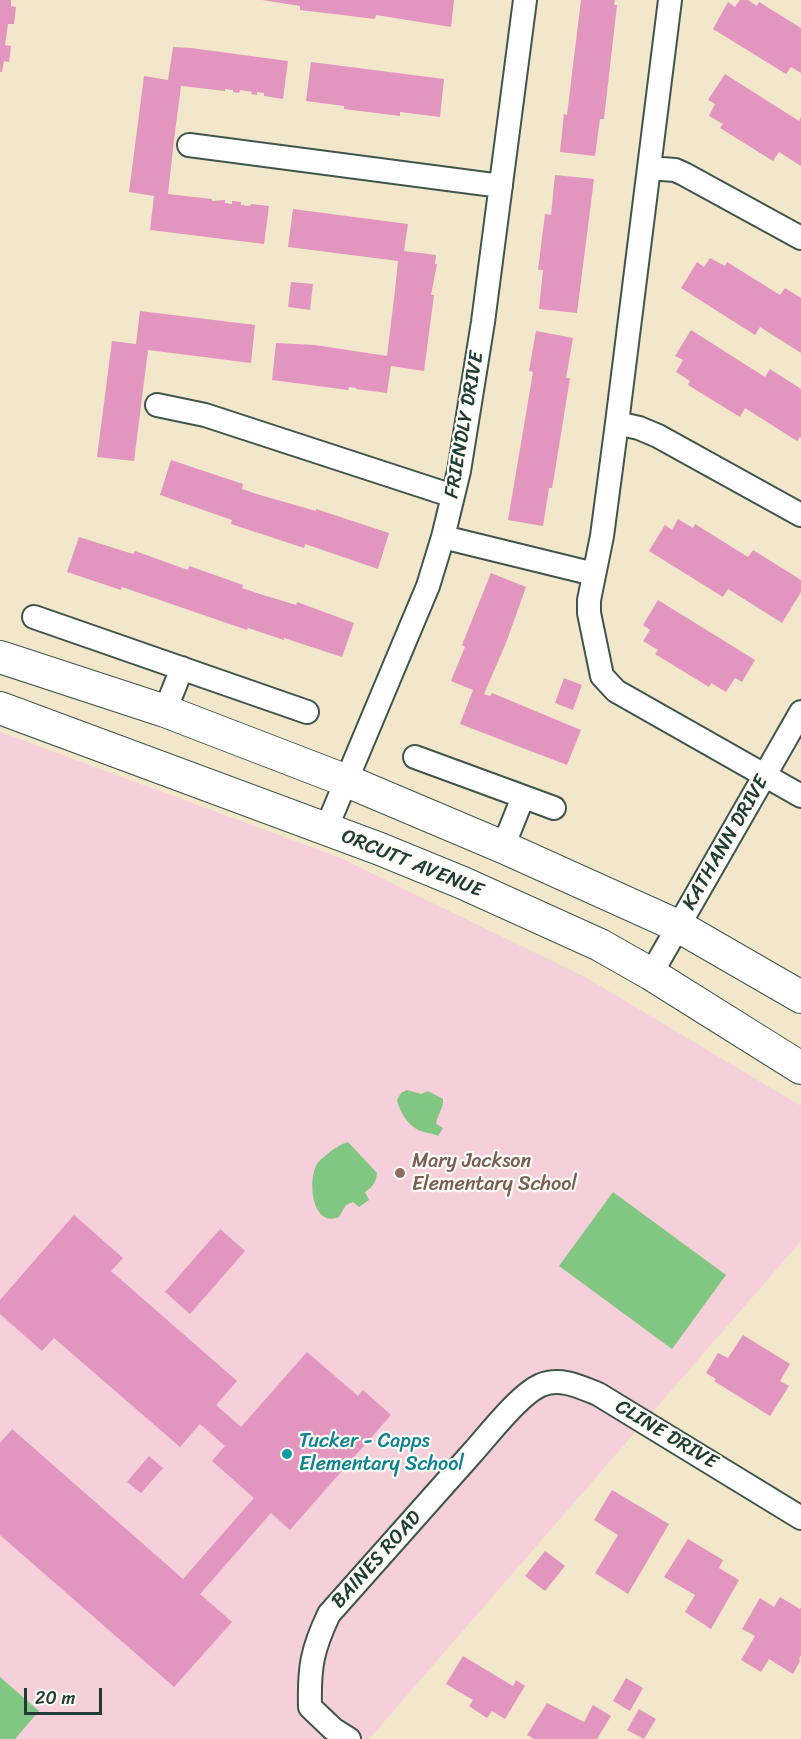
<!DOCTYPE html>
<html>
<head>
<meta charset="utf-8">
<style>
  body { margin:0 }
  #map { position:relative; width:801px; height:1739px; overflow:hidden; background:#f2e6cb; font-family:Sriracha,sans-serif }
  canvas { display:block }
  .scale { position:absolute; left:24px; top:1688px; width:78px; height:27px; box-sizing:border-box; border:3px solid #1f3d34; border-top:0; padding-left:8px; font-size:18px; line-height:21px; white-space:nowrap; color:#1f3d34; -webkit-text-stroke:4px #fdfcf7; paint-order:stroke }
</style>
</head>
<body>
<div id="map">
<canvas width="801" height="1739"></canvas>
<div class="scale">20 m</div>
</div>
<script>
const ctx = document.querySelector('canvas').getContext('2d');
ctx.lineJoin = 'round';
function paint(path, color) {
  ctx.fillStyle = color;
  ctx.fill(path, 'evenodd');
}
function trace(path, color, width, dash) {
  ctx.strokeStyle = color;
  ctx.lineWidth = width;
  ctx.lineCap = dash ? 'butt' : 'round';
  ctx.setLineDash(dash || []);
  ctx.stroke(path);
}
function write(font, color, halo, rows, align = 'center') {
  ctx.font = font + ' Sriracha,sans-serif';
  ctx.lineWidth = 4.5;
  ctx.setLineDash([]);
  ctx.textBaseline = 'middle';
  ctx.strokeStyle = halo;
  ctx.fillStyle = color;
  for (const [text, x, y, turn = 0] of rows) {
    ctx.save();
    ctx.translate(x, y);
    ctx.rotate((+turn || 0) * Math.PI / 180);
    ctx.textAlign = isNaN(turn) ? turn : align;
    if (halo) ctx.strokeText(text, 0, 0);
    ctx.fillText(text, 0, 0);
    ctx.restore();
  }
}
paint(new Path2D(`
  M0,732L338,857L585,977L801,1106V1241L369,1739H0Z`), '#f5cfda');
paint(new Path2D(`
  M407,1090L421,1094L428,1091L443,1099C444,1108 437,1115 436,1124L443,1128L438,1136C433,1133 430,1134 424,1132C410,1129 400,1113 397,1100L401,1093Z
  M348,1142L377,1173C376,1182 373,1187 365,1192L369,1200L359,1207L353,1202L346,1205L339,1217C312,1228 307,1181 317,1164C320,1159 327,1155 331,1151C337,1147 341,1144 348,1142Z
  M613,1192L726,1275L672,1349L559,1266Z
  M0,1677L39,1711L15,1739H0Z`), '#82c781');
paint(new Path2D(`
  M0,0H11V6L16,7L14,24H8L5,45L11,46L9,62L4,61L2,72H0Z
  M262,0H454L451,27L376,15L375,19L300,10V6Z
  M581,0H615L614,5H617L604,119H600L595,156L560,152L564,114L567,115Z
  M740,0H748L757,6L759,2L801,28V73L791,67L786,74L713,29L728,2L735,7Z
  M173,47L191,48L288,61L283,99L264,96V93L257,92V95L251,94L252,92L240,90L239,93L233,92V90L225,89V91L181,86L174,140L168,194L212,199V201L225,200V203L232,204V201L241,202V205L250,206L251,204L269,206L264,244L150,230L154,196L129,192L144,76L168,80Z
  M311,62L444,79L440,117L400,112V116L344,109V106L306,101Z
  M725,74L799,121L801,117V166L779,152L773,161L720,128L723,124L709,116L715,104L708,100Z
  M555,175L594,179L577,313L539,309L543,270H538L545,214L551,215Z
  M293,209L408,224L404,251L436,255L435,264H437L431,295H434L424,371L391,366L387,393L356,389V388L349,387L348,390L272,380L276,343L315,345L387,356L395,290L398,261L288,247Z
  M710,258L725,266L727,262L780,295L785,288L801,298V353L760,327L755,335L681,288L697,262L704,267Z
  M291,282L313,284L310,310L288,307Z
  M140,311L255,325L251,363L148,350L134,461L97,457L112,341L136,344Z
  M691,330L765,377L770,369L801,389V438L800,437L797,441L745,408L740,417L688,385L690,381L676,372L683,360L675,356Z
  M536,331L573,338L566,378H570L555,471L552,488H549L543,526L508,520L533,372L529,371Z
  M171,460L243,484L242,489L260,495L316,511V509L389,533L378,569L305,544L304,548L231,524L232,520L160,495Z
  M678,519L693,528L695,524L748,557L753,550L801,580V592L782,623L728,589L723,597L649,551L665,525L672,530Z
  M79,537L133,554L135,551L188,570L189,566L226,579L243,585L242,588L260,594L296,605L297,602L354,623L342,657L284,638V640L248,628L247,630L122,587L121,590L67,572Z
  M491,573L526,587L506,643L484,694L490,696L492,693L581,730L567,765L460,724L473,690L451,681L465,647L462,645Z
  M658,600L755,660L742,682L735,678L726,692L711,683L709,687L655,654L658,650L643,641L650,630L643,625Z
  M564,678L582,685L573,710L555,703Z
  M74,1215L123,1258L111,1271L237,1381L216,1405L241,1427L307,1352L358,1396L363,1390L391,1415L290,1530L271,1513L200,1594L232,1622L174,1687L0,1535V1443L12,1429L183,1579L254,1498L212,1461L225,1446L200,1424L180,1447L54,1338L42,1351L0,1314V1300Z
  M220,1229L245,1251L190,1314L165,1292Z
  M743,1335L790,1364L780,1381L789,1386L770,1416L714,1381L716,1379L706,1373L718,1353L728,1358Z
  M149,1456L163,1468L141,1493L127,1482Z
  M612,1490L669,1524L628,1594L595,1573L618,1535L594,1520Z
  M688,1539L723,1560L719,1568L739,1580L711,1629L685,1612L695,1595L664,1577Z
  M545,1551L565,1566L545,1591L525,1576Z
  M780,1597L800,1609L801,1607V1655L799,1659L800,1661L793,1674L769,1659L761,1672L741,1660L755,1636L742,1629L760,1598L774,1607Z
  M463,1656L513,1686L516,1680L525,1686L505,1719L492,1711L487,1718L469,1706L473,1700L446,1684Z
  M626,1678L643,1688L630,1711L613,1701Z
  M547,1703L584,1722L593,1705L611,1716L597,1739H534L527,1735Z
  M639,1709L656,1719L644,1739L627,1730Z`), '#e296bf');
const street = new Path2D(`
  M670,0L617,423L602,536L589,600V613L602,676L616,691L801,796
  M189,145L501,186
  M649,168L675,170L684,174L801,238
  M157,405L205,415L453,496
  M617,423L639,428L658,436L801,515
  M443,537L594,574
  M34,617L307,712
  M165,711L182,668
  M415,757L554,808
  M326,829L428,586L443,537L459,471L483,322L525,0
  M503,847L523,797
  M651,974L801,712
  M349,1739L333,1729L310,1707C309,1667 312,1650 329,1614C377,1560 425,1506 473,1452C489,1434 520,1394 541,1385C561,1377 580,1387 598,1394L801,1518`);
const secondary = new Path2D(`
  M0,657L165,711L347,781L503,847L678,926L801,997
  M0,708L380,849L463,883L600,945L651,974L801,1068`);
trace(street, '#3f564b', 26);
trace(secondary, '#3f564b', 34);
trace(street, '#fff', 22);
trace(secondary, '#fff', 32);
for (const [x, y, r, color] of [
  [400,1173,6,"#8d6e63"],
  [287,1454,6,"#0f9aa8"]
]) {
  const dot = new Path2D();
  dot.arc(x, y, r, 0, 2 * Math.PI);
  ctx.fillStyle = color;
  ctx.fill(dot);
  trace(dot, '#fdfcf7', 2);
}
write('20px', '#1f3d34', '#fdfcf7', [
  ["FRIENDLY DRIVE",465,425,-80],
  ["KATHANN DRIVE",726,843,-60],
  ["ORCUTT AVENUE",412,864,22],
  ["CLINE DRIVE",666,1435,31],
  ["BAINES ROAD",377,1560,-48]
]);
write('20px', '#785e54', '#fdfcf7', [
  ["Mary Jackson",412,1162],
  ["Elementary School",412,1185]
], 'left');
write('20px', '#0d838f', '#fdfcf7', [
  ["Tucker - Capps",299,1442],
  ["Elementary School",299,1465]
], 'left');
</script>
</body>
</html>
